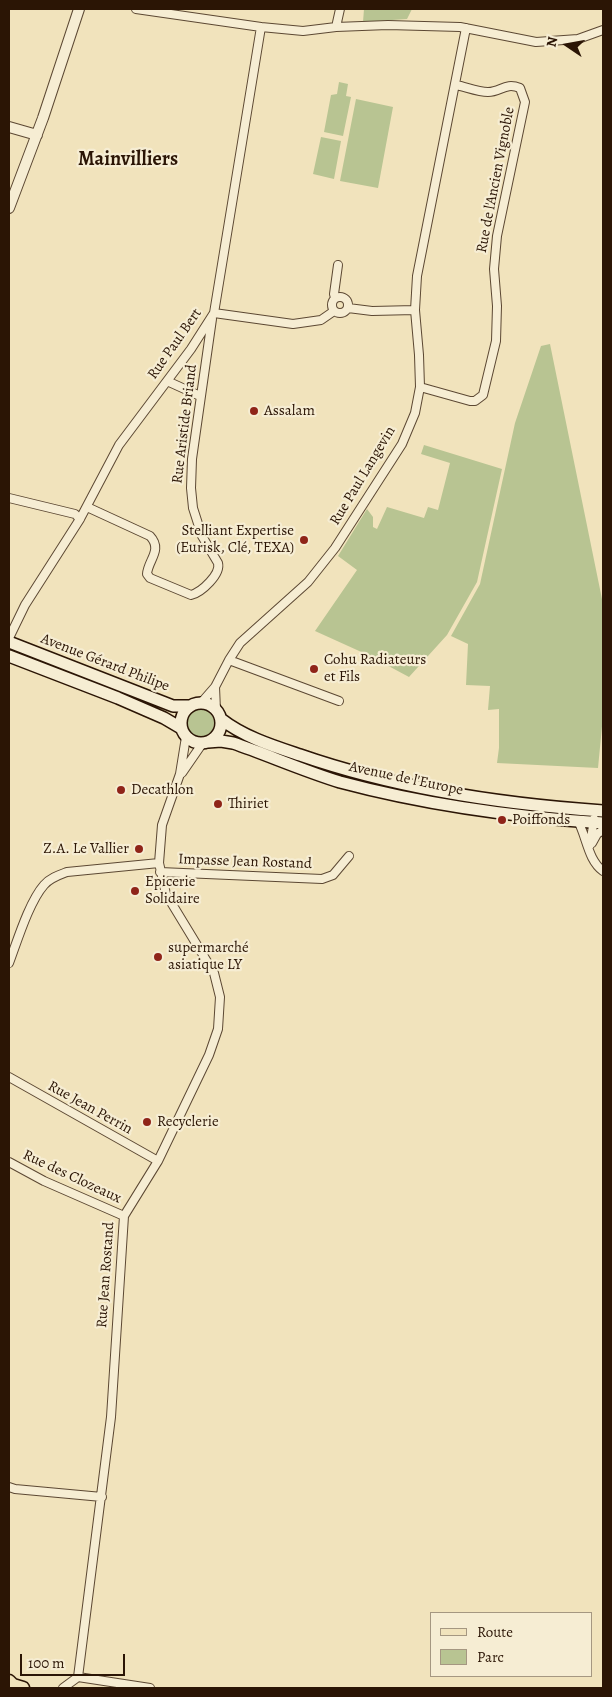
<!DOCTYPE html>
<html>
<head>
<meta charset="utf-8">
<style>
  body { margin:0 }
  #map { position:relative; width:612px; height:1697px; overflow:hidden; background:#f1e3bc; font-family:Alegreya,serif }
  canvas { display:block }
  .frame { position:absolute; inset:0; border:10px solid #2b1505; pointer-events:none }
  .legend { position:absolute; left:430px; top:1612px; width:162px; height:65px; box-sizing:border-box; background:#f6edd3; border:1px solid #a59781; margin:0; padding:6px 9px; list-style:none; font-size:15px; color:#2b1505 }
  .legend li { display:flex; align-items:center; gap:10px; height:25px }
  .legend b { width:25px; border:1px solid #a59781 }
  .north { position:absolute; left:542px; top:20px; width:50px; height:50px; -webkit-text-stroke:4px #f6edd3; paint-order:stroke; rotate:282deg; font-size:14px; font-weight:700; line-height:20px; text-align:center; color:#2b1505 }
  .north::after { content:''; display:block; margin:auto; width:18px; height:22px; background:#2b1505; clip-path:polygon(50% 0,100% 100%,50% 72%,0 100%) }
  .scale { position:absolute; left:20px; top:1654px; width:105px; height:22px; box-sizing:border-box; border:2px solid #2b1505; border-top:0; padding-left:6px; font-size:15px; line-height:18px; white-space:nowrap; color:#2b1505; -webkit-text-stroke:4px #f6edd3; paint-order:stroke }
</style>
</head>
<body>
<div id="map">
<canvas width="612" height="1697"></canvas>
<div class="frame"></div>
<ul class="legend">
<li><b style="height:6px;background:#f1e3bc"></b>Route</li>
<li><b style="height:14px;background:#b8c492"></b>Parc</li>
</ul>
<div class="north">N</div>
<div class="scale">100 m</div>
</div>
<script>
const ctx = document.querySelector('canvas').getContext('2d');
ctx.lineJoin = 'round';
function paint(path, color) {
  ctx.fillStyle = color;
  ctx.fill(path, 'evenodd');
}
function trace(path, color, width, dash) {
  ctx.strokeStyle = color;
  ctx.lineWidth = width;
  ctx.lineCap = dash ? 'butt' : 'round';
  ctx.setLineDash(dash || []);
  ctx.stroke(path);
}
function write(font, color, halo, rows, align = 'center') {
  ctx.font = font + ' Alegreya,serif';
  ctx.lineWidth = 4.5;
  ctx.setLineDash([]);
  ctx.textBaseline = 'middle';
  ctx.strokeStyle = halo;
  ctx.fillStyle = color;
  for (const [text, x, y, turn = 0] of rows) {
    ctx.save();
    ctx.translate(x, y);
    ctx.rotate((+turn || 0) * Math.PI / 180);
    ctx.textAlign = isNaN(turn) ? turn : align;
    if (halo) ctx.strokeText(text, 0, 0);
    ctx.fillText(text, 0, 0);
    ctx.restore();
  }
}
paint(new Path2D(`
  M364,9L366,10L367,9H412L407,19L363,22Z
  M339,82L348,84L346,96L351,97L343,136L324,132L331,95L337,94Z
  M356,99L393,107L378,188L340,181Z
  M321,137L341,141L334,179L313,174Z
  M550,344L603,604V716L598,768L497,763L499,748V709L488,710L490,686L466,685L468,644L451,636L480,584L515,423L541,346Z
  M424,445L502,469L477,582L447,635L409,677L368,655L315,631L357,570L338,556L367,509L373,517V527L377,529L387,507L424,518L428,507L438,510L450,463L421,454Z
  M186 723a14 14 0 1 1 28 0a14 14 0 1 1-28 0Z`), '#b8c492');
const minor = new Path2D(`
  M136,9L261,27L303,31L336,27L388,25L460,27L536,42L578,39L603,30
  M336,27L340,9
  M332 305a8 8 0 1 1 16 0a8 8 0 1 1-16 0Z
  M335,298L334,294L338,265
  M348,308L372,311L415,310
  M214,313L293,324L321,320L334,311
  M167,381L200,396
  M420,387L470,401H475L483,395L496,341L497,306L494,269L497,236L525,102L520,88C505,82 501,92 488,92C478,92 466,87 456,85
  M9,498L75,514L80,519
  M87,507L150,536C163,550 148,560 147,574L150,578L191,595C202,592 221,574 218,563L202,536L193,508L191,488L192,459L212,319
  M9,638L25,605L80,519L119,445L191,349L214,313L261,27
  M229,660L339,701
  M215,687L216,710
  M201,703L215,687L229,660L240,643L308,582L335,548L402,444L415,413L420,387L419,355L415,310L417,276L466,28
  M182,773L202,744
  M578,821C587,838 588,860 603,871
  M592,843L597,834L603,830
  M590,845L594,819
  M160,872L322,879L333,875L349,856
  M9,963C17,942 29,902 44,885C50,878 59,875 67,872L159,863
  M9,1077L158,1161
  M9,1162L44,1181L124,1216
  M9,1487L15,1489L102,1497
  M78,1677L150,1688
  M63,1688L78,1677L111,1417L124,1216L158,1161L209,1055L218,1029L220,997L214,973L166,894L159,863L162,825L180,774L186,737`);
const tertiary = new Path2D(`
  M9,127L37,135
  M9,208L43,118L79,9`);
const secondary = new Path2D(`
  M9,642L173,706H190
  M9,656L118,698L164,718L181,728
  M181 723a20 20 0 1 1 40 0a20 20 0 1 1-40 0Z
  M221,719C244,737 273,746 300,755C398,789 500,804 603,811
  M208,742L221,741L233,743C268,755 304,771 340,782C426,805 515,817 603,823`);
const primary = new Path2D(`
  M9,1681L13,1685L23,1688`);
trace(minor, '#5c4833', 10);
trace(tertiary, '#5c4833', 12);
trace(secondary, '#2b1505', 14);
trace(primary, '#2b1505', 15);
trace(minor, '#f6edd3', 8);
trace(tertiary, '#f6edd3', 10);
trace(secondary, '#f6edd3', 11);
trace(primary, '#f1e3bc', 12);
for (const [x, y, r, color] of [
  [254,411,5,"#8f2418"],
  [304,540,5,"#8f2418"],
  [314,669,5,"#8f2418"],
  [121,790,5,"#8f2418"],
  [218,804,5,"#8f2418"],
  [502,820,5,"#8f2418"],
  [139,849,5,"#8f2418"],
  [135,891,5,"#8f2418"],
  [158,957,5,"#8f2418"],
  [147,1122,5,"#8f2418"]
]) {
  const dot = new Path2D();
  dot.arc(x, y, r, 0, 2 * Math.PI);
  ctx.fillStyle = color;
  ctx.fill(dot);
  trace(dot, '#f6edd3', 2);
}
write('15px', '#2b1505', '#f6edd3', [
  ["Rue de l'Ancien Vignoble",496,180,-79],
  ["Rue Paul Bert",175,344,-55],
  ["Rue Aristide Briand",185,424,-83],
  ["Rue Paul Langevin",363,476,-59],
  ["Avenue Gérard Philipe",105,663,21],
  ["Avenue de l'Europe",406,779,12],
  ["Impasse Jean Rostand",245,862,2],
  ["Rue Jean Perrin",90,1108,29],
  ["Rue des Clozeaux",72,1177,25],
  ["Rue Jean Rostand",106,1275,-86]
]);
write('15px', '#2b1505', '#f6edd3', [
  ["Assalam",264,411],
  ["Stelliant Expertise",294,531,"right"],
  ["(Eurisk, Clé, TEXA)",294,548,"right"],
  ["Cohu Radiateurs",324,660],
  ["et Fils",324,677],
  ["Decathlon",131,790],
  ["Thiriet",228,804],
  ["Poiffonds",512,820],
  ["Z.A. Le Vallier",129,849,"right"],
  ["Epicerie",145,882],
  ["Solidaire",145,899],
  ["supermarché",168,948],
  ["asiatique LY",168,965],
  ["Recyclerie",157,1122]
], 'left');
write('bold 20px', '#2b1505', '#f6edd3', [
  ["Mainvilliers",128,160]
]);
</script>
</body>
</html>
